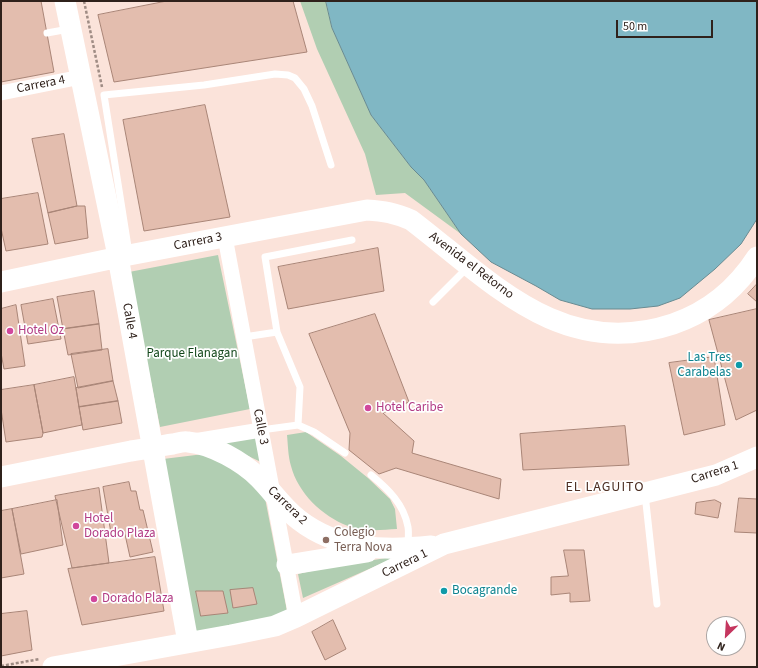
<!DOCTYPE html>
<html>
<head>
<meta charset="utf-8">
<style>
  body { margin:0 }
  #map { position:relative; width:758px; height:668px; overflow:hidden; background:#fbe3da; font-family:"Source Sans 3",sans-serif }
  canvas { display:block }
  .frame { position:absolute; inset:0; border:2px solid #2f211b; pointer-events:none }
  .north { position:absolute; left:706px; top:616px; width:40px; height:40px; box-sizing:border-box; background:#fff; border:1px solid #aca6a4; border-radius:50%; rotate:205deg; font-size:11px; font-weight:700; line-height:16px; text-align:center; color:#2f211b }
  .north::after { content:''; display:block; margin:auto; width:14px; height:18px; background:#c5365f; clip-path:polygon(50% 0,100% 100%,50% 72%,0 100%) }
  .scale { position:absolute; left:616px; top:20px; width:97px; height:18px; box-sizing:border-box; border:2px solid #2f211b; border-top:0; padding-left:5px; font-size:12px; line-height:14px; white-space:nowrap; color:#2f211b; -webkit-text-stroke:3px #fff; paint-order:stroke }
</style>
</head>
<body>
<div id="map">
<canvas width="758" height="668"></canvas>
<div class="frame"></div>
<div class="north">N</div>
<div class="scale">50 m</div>
</div>
<script>
const ctx = document.querySelector('canvas').getContext('2d');
ctx.lineJoin = 'round';
function paint(path, color) {
  ctx.fillStyle = color;
  ctx.fill(path, 'evenodd');
}
function trace(path, color, width, dash) {
  ctx.strokeStyle = color;
  ctx.lineWidth = width;
  ctx.lineCap = dash ? 'butt' : 'round';
  ctx.setLineDash(dash || []);
  ctx.stroke(path);
}
function write(font, color, halo, rows, align = 'center') {
  ctx.font = font + ' "Source Sans 3",sans-serif';
  ctx.lineWidth = 3.5;
  ctx.setLineDash([]);
  ctx.textBaseline = 'middle';
  ctx.strokeStyle = halo;
  ctx.fillStyle = color;
  for (const [text, x, y, turn = 0] of rows) {
    ctx.save();
    ctx.translate(x, y);
    ctx.rotate((+turn || 0) * Math.PI / 180);
    ctx.textAlign = isNaN(turn) ? turn : align;
    if (halo) ctx.strokeText(text, 0, 0);
    ctx.fillText(text, 0, 0);
    ctx.restore();
  }
}
paint(new Path2D(`
  M300,1H326L332,28L371,115L411,167L424,180L461,234L405,193L376,195L365,154L317,49Z
  M218,255L250,409L160,427L129,272Z
  M306,432L341,456L368,478L390,499L395,509L397,529C381,530 364,532 348,526C322,516 298,493 291,466C288,456 288,445 287,435Z
  M257,437L261,462L220,443Z
  M204,454L239,472L265,498L287,611L272,618L195,633L163,459Z
  M401,555L303,598L298,574C332,565 367,562 401,555Z`), '#b1ceb2');
const water = new Path2D(`
  M326,1H757V219L741,244L715,269L680,298L658,306L630,309H592L560,300L536,286L491,262L461,234L424,180L411,167L371,115L332,28Z`);
paint(water, '#80b7c4');
trace(water, '#688a91', 1);
const building = new Path2D(`
  M1,1H41L54,72L1,82Z
  M167,1H293L307,52L114,82L98,15Z
  M205,105L230,217L144,231L123,120Z
  M64,134L77,206L48,213L32,139Z
  M38,193L48,244L6,251L1,228V199Z
  M77,206H85L88,238L55,244L48,213Z
  M378,248L384,291L288,309L278,267Z
  M757,284V302L748,294Z
  M94,291L99,324L63,329L57,297Z
  M53,299L61,339L28,344L21,305Z
  M16,305L25,366L4,369L1,353V309Z
  M757,309V410L736,420L709,320Z
  M375,314L409,402L383,413L414,441L412,453L501,479L499,499L396,468L379,474L349,450L350,433L309,334Z
  M99,324L102,350L68,355L63,329Z
  M108,349L113,381L78,388L71,354Z
  M714,357L725,425L684,435L669,363Z
  M74,377L82,425L43,433L34,385Z
  M113,381L118,401L79,407L76,388Z
  M34,385L43,433L42,437L6,442L1,409V390Z
  M118,401L122,423L83,430L79,407Z
  M625,426L629,465L523,470L520,434Z
  M129,482L131,491H136L140,510H143L153,552L130,557L124,530L111,533L103,487Z
  M99,488L109,563L72,568L55,496Z
  M739,498L757,499V533L735,532Z
  M57,500L63,545L21,554L12,509Z
  M715,500L721,503L718,518L695,514L696,503Z
  M12,509L24,574L1,578V511Z
  M564,550H584L590,601L570,602V593L551,595V577L568,576Z
  M155,557L164,611L82,625L68,569Z
  M253,588L257,604L233,608L230,590Z
  M196,591H223L228,613L201,616Z
  M27,611L32,650L1,656V614Z
  M333,620L346,649L325,660L312,632Z`);
paint(building, '#e3bdae');
trace(building, '#a98577', 1);
trace(new Path2D(`
  M84,1L102,87
  M1,666L40,659`), '#9f8c84', 2.5, [3, 2]);
trace(new Path2D(`
  M47,33L69,29
  M129,253L104,95L204,85L275,74L288,75L295,78L304,89L312,106L331,165
  M433,302L468,267
  M244,337L277,332
  M298,425L300,387L277,332L265,257L352,240
  M261,430L298,425L314,432L345,453
  M371,475C388,489 404,504 408,527C409,533 408,540 408,546
  M645,494L657,604`), '#fff', 7);
trace(new Path2D(`
  M1,93L81,77
  M225,237L296,617
  M194,441L261,430`), '#fff', 15);
trace(new Path2D(`
  M65,1L116,246L188,642
  M1,282L129,255L367,210C384,211 395,213 411,220C491,281 562,361 673,324C708,312 737,288 757,257
  M1,477C44,468 88,460 131,451C145,449 159,446 173,444C178,443 183,441 188,442C212,444 243,462 259,478C273,492 283,508 299,520C338,550 384,551 431,546
  M287,565L367,552
  M53,667L231,635L275,626L296,617L444,544L716,475L757,457`), '#fff', 21);
for (const [x, y, r, color] of [
  [10,331,4,"#d1479c"],
  [739,365,4,"#0f9aa8"],
  [368,408,4,"#d1479c"],
  [76,526,4,"#d1479c"],
  [326,540,4,"#8d6e63"],
  [444,591,4,"#0f9aa8"],
  [94,599,4,"#d1479c"]
]) {
  const dot = new Path2D();
  dot.arc(x, y, r, 0, 2 * Math.PI);
  ctx.fillStyle = color;
  ctx.fill(dot);
  trace(dot, '#fff', 1.5);
}
write('13px', '#2f211b', '#fff', [
  ["Carrera 4",41,85,-11],
  ["Carrera 3",198,242,-11],
  ["Avenida el Retorno",471,266,37],
  ["Calle 4",129,321,80],
  ["Calle 3",260,427,79],
  ["Carrera 1",715,473,-18],
  ["Carrera 2",287,506,44],
  ["Carrera 1",405,564,-26]
]);
write('13px', '#b23c85', '#fff', [
  ["Hotel Oz",18,331],
  ["Hotel Caribe",376,408],
  ["Hotel",84,519],
  ["Dorado Plaza",84,534],
  ["Dorado Plaza",102,599]
], 'left');
write('13px', '#13471b', '#fff', [
  ["Parque Flanagan",192,354]
]);
write('13px', '#0d838f', '#fff', [
  ["Las Tres",731,358],
  ["Carabelas",731,373],
  ["Bocagrande",452,591,"left"]
], 'right');
write('13px', '#785e54', '#fff', [
  ["Colegio",334,533],
  ["Terra Nova",334,548]
], 'left');
ctx.letterSpacing = '1px';
write('14px', '#4d2f23', '#fff', [
  ["EL LAGUITO",605,488]
]);
ctx.letterSpacing = '0px';
</script>
</body>
</html>
